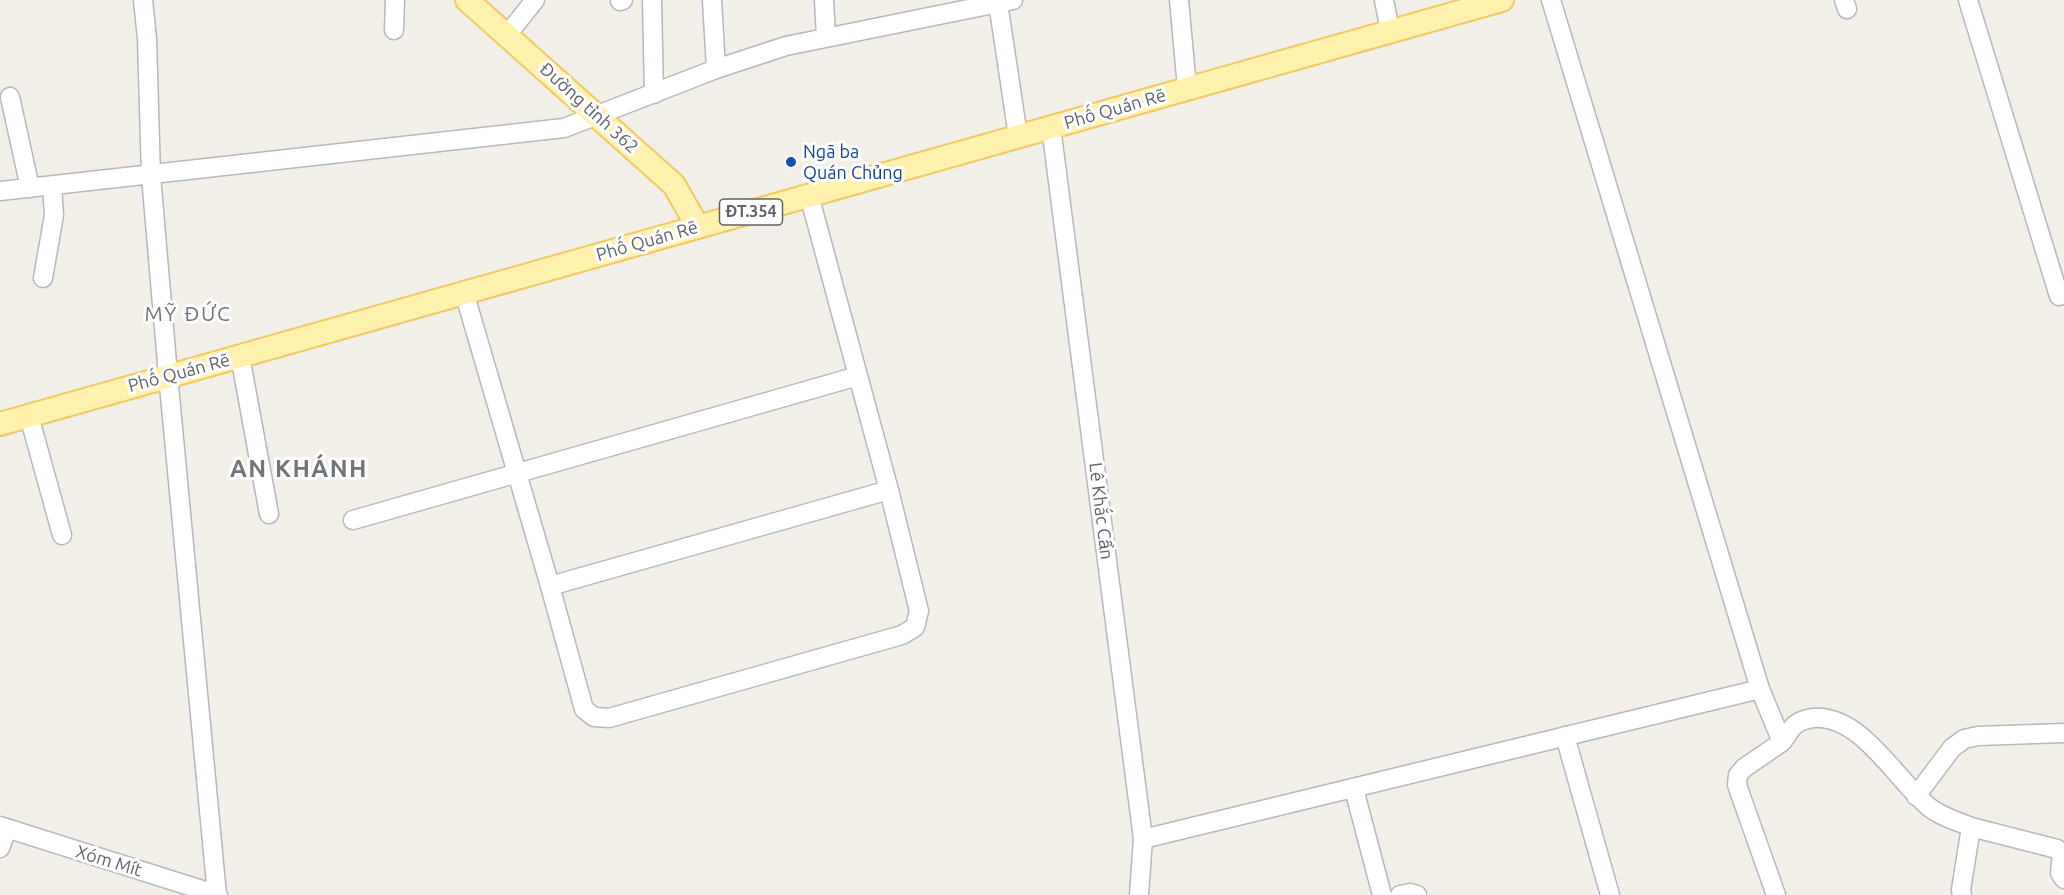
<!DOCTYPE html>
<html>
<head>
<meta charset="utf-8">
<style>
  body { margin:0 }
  canvas { display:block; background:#f1efe8 }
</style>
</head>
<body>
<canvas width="2064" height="895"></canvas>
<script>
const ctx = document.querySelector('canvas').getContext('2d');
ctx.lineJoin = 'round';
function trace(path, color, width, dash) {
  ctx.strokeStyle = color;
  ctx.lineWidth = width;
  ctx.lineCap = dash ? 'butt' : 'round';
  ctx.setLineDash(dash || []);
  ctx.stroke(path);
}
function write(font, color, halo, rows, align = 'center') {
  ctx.font = font + ' Ubuntu,sans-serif';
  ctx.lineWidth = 6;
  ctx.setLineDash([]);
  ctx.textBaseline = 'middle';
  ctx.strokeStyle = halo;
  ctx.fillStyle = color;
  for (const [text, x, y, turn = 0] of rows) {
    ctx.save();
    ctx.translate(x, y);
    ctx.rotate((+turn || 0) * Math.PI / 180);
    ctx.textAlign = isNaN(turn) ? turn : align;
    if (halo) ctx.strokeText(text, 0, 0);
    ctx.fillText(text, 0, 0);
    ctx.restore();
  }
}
const minor = new Path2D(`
  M143,0L147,39L151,176L168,375L217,895
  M652,0L654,94
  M712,0L716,69
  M824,0L826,37
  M1179,0L1187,88
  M1384,0L1390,31
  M1551,0L1760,689L1782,742C1786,737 1789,731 1793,727C1798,721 1806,719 1813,718C1861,714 1896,780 1929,807C1941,817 1957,821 1971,827L1961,890L1962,895
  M1844,0L1847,9
  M1968,0L2059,296
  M620,1L623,0
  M998,3L1018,136
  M394,30L395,0
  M507,35L535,0
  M10,97L30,188
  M1051,127L1143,839L1139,895
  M0,191L564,128L716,69L786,46L1013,0
  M43,278L54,215L52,186
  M464,292L550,586L584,709L594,717L609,718L902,635L915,627L919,611L889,490L809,195
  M240,356L269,514
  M29,416L62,535
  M353,520L858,376
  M550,586L889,490
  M1565,736L1610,895
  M1354,789L1382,895
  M1916,796L1952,748L1964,739L1978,736L2064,733
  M0,826L218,895
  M1971,827L2057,849L2062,853L2060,873L2064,879
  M1143,839L1760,689
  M0,848L7,829
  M1400,895L1410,893L1417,895
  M1776,895L1737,785L1738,775L1744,768L1782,742`);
const major = new Path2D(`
  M467,0L674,185L698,227
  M0,424L1502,0`);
trace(minor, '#b5b8bc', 21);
trace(major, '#f2c960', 26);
trace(minor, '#fff', 18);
trace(major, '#fff2af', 22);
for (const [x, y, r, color] of [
  [791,162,6,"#1a4fb4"]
]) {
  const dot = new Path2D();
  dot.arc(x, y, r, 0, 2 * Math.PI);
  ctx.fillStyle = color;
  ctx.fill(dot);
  trace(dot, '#fff', 2);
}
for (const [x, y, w] of [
  [751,212,63]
]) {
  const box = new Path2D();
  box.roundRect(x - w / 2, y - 13, w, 26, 4.5);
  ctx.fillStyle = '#fff';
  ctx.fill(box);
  trace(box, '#5f6368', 1.5);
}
write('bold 16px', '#5f6368', null, [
  ["ĐT.354",751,212]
]);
write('18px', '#5f6368', '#fff', [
  ["Đường tỉnh 362",589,108,42],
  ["Phố Quán Rẽ",1115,109,-16],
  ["Phố Quán Rẽ",647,241,-16],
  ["Phố Quán Rẽ",179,373,-15],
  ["Lê Khắc Cẩn",1101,511,83],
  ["Xóm Mít",109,861,17]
]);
write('18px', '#164399', '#fff', [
  ["Ngã ba",803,152],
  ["Quán Chủng",803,173]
], 'left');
ctx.letterSpacing = '1.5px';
write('21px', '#70757a', '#fff', [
  ["MỸ ĐỨC",188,314]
]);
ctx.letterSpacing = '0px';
ctx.letterSpacing = '1.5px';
write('bold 24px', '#70757a', '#fff', [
  ["AN KHÁNH",299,469]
]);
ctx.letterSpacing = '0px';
</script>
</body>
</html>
